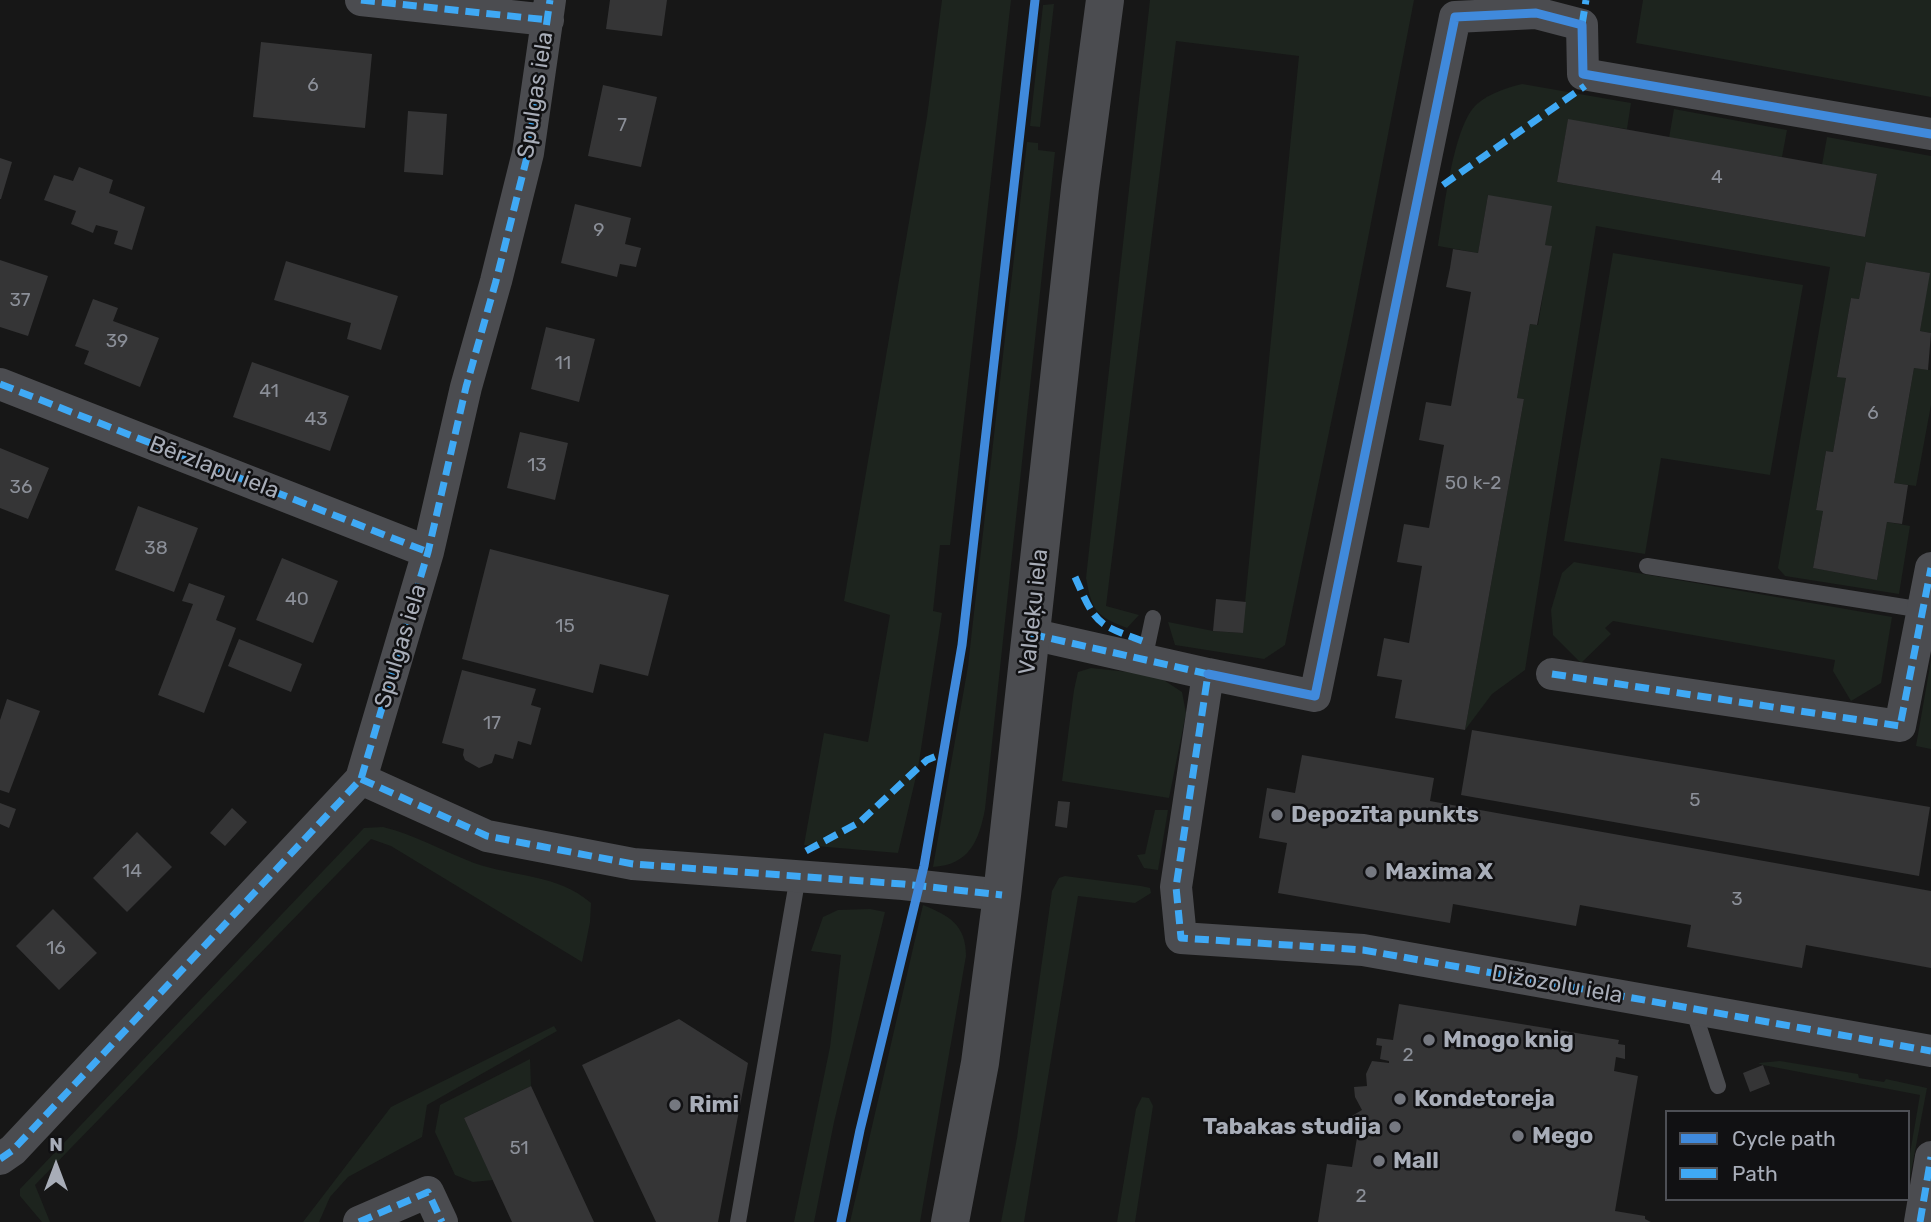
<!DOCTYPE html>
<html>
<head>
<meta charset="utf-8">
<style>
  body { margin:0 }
  #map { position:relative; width:1931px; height:1222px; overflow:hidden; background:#171717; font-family:Rubik,sans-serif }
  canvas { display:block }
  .legend { position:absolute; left:1665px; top:1110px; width:245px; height:91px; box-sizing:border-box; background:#111113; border:2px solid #4d4f55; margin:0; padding:9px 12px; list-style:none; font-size:21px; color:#a8adb8 }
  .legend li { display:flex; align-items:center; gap:14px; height:35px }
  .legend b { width:35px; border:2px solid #4d4f55 }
  .north { position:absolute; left:21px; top:1131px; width:70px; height:70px; -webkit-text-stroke:5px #111113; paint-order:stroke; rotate:0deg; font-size:19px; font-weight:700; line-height:28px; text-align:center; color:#a8adb8 }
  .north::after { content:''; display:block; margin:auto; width:24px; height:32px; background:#a8adb8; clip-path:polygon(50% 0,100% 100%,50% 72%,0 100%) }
</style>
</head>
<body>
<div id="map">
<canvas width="1931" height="1222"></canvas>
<ul class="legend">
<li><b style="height:9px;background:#408adc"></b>Cycle path</li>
<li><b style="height:9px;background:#3fa9f5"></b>Path</li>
</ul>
<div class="north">N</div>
</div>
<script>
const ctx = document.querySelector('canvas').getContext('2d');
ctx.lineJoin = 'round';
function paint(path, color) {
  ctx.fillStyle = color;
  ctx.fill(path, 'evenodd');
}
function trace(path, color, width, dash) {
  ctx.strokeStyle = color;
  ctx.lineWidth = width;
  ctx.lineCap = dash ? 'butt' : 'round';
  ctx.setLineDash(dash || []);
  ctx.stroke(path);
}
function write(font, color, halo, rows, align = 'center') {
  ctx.font = font + ' Rubik,sans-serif';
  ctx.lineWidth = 5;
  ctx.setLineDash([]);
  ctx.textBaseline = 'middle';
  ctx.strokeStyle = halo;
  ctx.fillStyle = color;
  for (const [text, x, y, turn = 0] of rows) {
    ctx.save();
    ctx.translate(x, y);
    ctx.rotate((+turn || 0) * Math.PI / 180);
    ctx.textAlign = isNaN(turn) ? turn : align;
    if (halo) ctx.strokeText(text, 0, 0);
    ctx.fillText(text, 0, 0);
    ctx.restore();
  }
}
paint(new Path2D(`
  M942,0H1011L950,545H940L933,611L942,613L918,768L898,853L804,845L824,733L868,742L890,615L844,601L927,117Z
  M1150,0H1414L1352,321L1285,645L1264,659L1175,645L1168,622L1213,631L1242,633L1299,56L1176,41L1106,606L1139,615L1127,628C1096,616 1092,611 1086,578Z
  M1643,0H1931V97L1636,43Z
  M1054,4L1040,127L1030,126L1043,5Z
  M1522,84L1631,103L1627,129L1568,120L1557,182L1865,237L1877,174L1822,165L1827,137L1931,156V333L1920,331L1929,273L1866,262L1859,299L1851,298L1837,376L1846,378L1833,452L1826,451L1816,509L1823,511L1813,568L1877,580L1887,522L1910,526L1899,594L1785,576L1778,568L1830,267L1596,226L1525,670L1492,694L1465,730L1524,399L1517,398L1530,324L1538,325L1551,246L1545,245L1488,195L1478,253L1438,246C1444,212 1453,125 1477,104C1490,93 1506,88 1522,84Z
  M1674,109L1787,130L1782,157L1669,138Z
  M1027,142L1038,143V150L1055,152L985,809C979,841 969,865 933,867L968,666Z
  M1613,253L1803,285L1770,475L1661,458L1645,554L1564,541Z
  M1914,368L1931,370V405L1916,486L1894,483Z
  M1574,562L1892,617L1881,683L1851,701L1833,671L1835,660L1613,621L1605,628L1611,634L1581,663L1553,635L1551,610L1562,573Z
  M1931,660V749L1916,746Z
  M1091,668L1156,675L1182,692L1186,713L1169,798L1062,781L1074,690L1078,672Z
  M1155,810H1168L1158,870L1144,868L1137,855L1145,854Z
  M383,827C415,835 443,851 474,863C514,877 558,874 591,903L590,922L582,962L391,846L371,839L35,1185L50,1222H42L20,1196V1189L364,828Z
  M1065,876L1141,886L1150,888L1151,893L1135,903L1078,896L1024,1222H1001L1017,1138L1052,891L1059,878Z
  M923,905C950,916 966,925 966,956L920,1222H850Z
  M870,909L885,912L834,1122L814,1222H794L830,1047L841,955L811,951L823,917L838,910Z
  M554,1026L557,1031L427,1105L422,1137L348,1177L330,1197L319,1222H303L391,1107Z
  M530,1059L531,1086L464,1118L493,1180L473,1182L455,1175L435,1132L440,1105Z
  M1780,1061L1858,1074L1859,1078L1884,1082L1886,1079L1927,1088L1908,1188V1165L1920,1095L1763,1065L1758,1063Z
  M1142,1097L1149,1098L1153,1106L1135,1222H1117L1136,1109Z`), '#1d241e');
paint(new Path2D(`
  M610,0H667L662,36L606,29Z
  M261,42L372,54L365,128L253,117Z
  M603,85L657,97L641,167L588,156Z
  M408,111L447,114L443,175L404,172Z
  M1568,119L1877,174L1865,237L1557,182Z
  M0,158L12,162L1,199H0Z
  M79,167L113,180L109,193L145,207L132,250L114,244L118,231L96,225L93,233L71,224L76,211L44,200L54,175L73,181Z
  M1488,195L1552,206L1545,245L1552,246L1537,325L1530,324L1517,398L1524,399L1465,730L1395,718L1402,680L1377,676L1384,638L1409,643L1422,566L1397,562L1404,524L1429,528L1444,445L1419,440L1426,402L1451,406L1471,292L1446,287L1450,268L1453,249L1478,253Z
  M575,204L631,218L625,244L641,248L636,267L620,264L617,277L561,263Z
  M0,260L48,276L28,336L0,327Z
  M286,261L398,296L381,350L347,339L351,323L274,300Z
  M1866,262L1930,273L1920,331L1931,333L1928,370L1914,368L1894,483L1908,485L1902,524L1887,522L1877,580L1813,568L1823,511L1816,510L1826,451L1833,452L1846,378L1837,377L1851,298L1859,299Z
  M93,299L118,308L113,321L159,338L140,387L84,364L89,351L75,346Z
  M546,327L595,339L579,402L531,389Z
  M252,362L349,396L330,451L233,417Z
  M520,432L568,443L555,500L507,488Z
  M0,448L49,468L28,519L0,508Z
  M138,506L198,528L174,592L115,570Z
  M490,549L669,595L648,676L600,664L593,693L462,659Z
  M282,558L338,581L313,643L256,620Z
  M189,583L225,596L216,620L236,628L204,713L158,695L193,604L182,601Z
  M1216,599L1246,602L1243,633L1213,631Z
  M239,639L302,664L291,692L228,666Z
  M462,670L536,689L531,705L541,708L531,745L518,741L513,759L495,754L492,763L479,768L465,760L463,755L464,749L442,743Z
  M7,699L40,711L9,793L0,790V720Z
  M1472,730L1930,807L1919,876L1461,795Z
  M1302,755L1434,778L1430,801L1931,891V968L1806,945L1802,968L1687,947L1691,925L1580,905L1576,926L1453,904L1450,923L1278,893L1287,843L1259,838L1267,788L1295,793Z
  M1058,801L1070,802L1067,828L1055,826Z
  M0,803L16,809L9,828L0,824Z
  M232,808L247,822L225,846L210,833Z
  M137,832L172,867L127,912L93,878Z
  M53,909L97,953L59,990L16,946Z
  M1399,1004L1619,1040L1618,1044L1625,1045V1059L1616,1057L1614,1071L1638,1076L1615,1211L1645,1216V1219L1651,1222H1318L1327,1164L1352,1167L1357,1138H1359L1350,1117L1362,1110L1355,1097L1354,1087L1367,1086L1366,1074L1372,1061L1389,1063V1061L1380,1059L1382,1046L1376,1045L1377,1038L1393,1040Z
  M679,1019L748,1063L718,1222H656L582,1065Z
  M1763,1065L1770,1084L1750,1092L1743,1073Z
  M531,1086L594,1222H512L464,1118Z`), '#353536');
trace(new Path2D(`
  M1647,566L1923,610
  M1144,660L1153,618
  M1693,1009L1718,1086
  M738,1222L798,876`), '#4b4c50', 16);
trace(new Path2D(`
  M361,0L548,20
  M0,384L428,552
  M1031,634L1208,674L1176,887L1181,938L1363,950L1931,1051
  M1208,674L1315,696L1455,17L1536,13L1582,25L1583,74L1931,134
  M1552,674L1900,726L1931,568
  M361,779L487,836L633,864L903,884L1002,895
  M0,1159L13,1150L361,779L428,552L466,387L496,281L528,153L550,0
  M359,1222L428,1192L442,1222
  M1920,1222L1931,1157`), '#4b4c50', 32);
trace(new Path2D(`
  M950,1222L980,1063L1002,895L1080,188L1105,0`), '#4b4c50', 38);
trace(new Path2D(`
  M361,0L548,20
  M1582,25L1586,0
  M1443,185L1585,86
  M0,384L428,552
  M1075,577C1097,627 1097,624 1148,643
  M1031,634L1208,674L1176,887L1181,938L1363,950L1931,1051
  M1552,674L1900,726L1931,568
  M361,779L487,836L633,864L903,884L1002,895
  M806,851L860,822L918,768L927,760L944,753
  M0,1159L13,1150L361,779L428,552L466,387L496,281L528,153L550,0
  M359,1222L428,1192L442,1222
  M1920,1222L1931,1157`), '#3fa9f5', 7, [14, 7]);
trace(new Path2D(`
  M1208,674L1315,696L1455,17L1536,13L1582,25L1583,74L1931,134
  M841,1222L860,1130L924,866L962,645L1035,0`), '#408adc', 9);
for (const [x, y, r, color] of [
  [1277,815,7,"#757880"],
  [1371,872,7,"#757880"],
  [1429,1040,7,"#757880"],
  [1400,1099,7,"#757880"],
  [675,1105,7,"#757880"],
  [1395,1127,7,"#757880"],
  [1518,1136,7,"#757880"],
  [1379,1161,7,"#757880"]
]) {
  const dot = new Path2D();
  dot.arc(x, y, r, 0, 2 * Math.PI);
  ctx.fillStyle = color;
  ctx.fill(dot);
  trace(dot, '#111113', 2.5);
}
write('19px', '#8b8f98', null, [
  ["6",313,86],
  ["7",622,126],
  ["4",1717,178],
  ["9",599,231],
  ["37",20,301],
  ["39",117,342],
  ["11",563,364],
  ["41",269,392],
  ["6",1873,414],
  ["43",316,420],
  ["13",537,466],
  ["50 k-2",1473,484],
  ["36",21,488],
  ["38",156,549],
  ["40",297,600],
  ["15",565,627],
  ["17",492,724],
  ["5",1695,801],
  ["14",132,872],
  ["3",1737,900],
  ["16",56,949],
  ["2",1408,1056],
  ["51",519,1149],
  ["2",1361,1197]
]);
write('23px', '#a8adb8', '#111113', [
  ["Spulgas iela",536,95,-81],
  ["Bērzlapu iela",214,468,21],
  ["Valdeķu iela",1034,612,-84],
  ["Spulgas iela",401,646,-73],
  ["Dižozolu iela",1557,985,10]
]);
write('bold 23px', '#a8adb8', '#111113', [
  ["Depozīta punkts",1291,815],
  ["Maxima X",1385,872],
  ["Mnogo knig",1443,1040],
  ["Kondetoreja",1414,1099],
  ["Rimi",689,1105],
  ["Tabakas studija",1381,1127,"right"],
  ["Mego",1532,1136],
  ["Mall",1393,1161]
], 'left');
</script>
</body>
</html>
